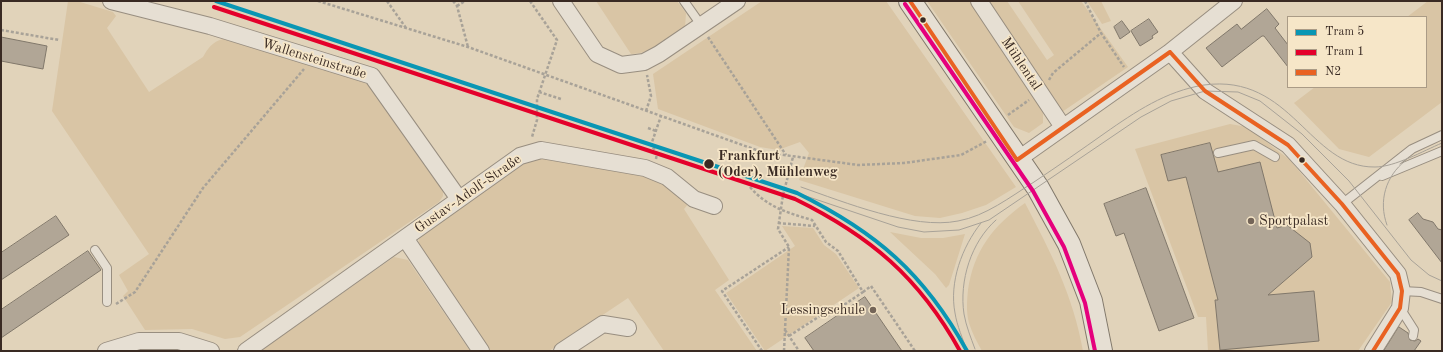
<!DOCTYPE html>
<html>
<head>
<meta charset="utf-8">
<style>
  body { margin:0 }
  #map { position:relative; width:1443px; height:352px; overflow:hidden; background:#e1d3ba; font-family:"Old Standard TT",serif }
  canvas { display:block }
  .frame { position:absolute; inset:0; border:2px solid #392a23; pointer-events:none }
  .legend { position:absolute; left:1287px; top:16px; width:140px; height:72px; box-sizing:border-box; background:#f6e6c8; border:1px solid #aa9b86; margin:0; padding:5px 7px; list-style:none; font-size:12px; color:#392a23 }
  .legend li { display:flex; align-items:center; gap:8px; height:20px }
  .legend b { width:20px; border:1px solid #aa9b86 }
</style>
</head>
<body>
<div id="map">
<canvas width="1443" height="352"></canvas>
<div class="frame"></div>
<ul class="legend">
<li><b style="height:5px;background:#0996b4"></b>Tram 5</li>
<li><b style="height:5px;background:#e4002b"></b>Tram 1</li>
<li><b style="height:5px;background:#e96222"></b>N2</li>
</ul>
</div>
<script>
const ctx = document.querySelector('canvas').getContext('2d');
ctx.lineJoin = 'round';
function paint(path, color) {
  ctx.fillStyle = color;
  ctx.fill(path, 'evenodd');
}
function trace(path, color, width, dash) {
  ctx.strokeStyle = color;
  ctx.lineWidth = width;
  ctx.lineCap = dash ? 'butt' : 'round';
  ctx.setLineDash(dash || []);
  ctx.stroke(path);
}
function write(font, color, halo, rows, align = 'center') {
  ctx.font = font + ' "Old Standard TT",serif';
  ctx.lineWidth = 3.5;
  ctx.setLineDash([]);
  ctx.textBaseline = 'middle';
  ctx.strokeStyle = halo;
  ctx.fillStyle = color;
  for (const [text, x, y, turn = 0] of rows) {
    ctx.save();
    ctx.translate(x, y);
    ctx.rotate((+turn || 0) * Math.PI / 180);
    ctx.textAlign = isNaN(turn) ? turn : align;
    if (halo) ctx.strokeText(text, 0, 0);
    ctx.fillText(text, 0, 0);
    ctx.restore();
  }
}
paint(new Path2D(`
  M68,1H77L113,12L116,16L107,28L149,92L203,57C208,48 212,42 223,39L359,80L373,87L443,190V196L439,202L240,337L225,339L192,329L145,330L123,296L128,291L119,275L149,254L52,111Z
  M596,1H677L686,13L685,28C669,38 651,54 631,54Z
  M762,1H886L1016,187L986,205L962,213L940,218L915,216L799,180L809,153L800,142L778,150L760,147L658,109L653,74Z
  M927,1H975L1043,104V123L1029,133L1014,127Z
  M984,1H1007L1047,60L1054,55L1018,1H1081L1128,67L1059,114Z
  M1087,1H1101L1111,21L1102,24Z
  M1428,1H1442V102L1369,157L1339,149L1294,103L1315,87H1426V17H1407Z
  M1230,124L1247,127L1290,160L1390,282L1392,302L1358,351H1208L1206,317H1198L1135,149Z
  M540,155L638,172L669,185L689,203L684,209L729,280L715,290L757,351H664L628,298L549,351H490L417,246L421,234L531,157Z
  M1025,203C1051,253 1073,295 1083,351H982C977,342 972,333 969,323C966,312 967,300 968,290C974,250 993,226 1025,203Z
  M782,226L813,228L824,245L836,254L859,288L765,351L726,293L795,246Z
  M890,232L921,238H943L965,234L949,285L946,288L935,274Z
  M394,257L408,260L470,351H260Z`), '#d9c5a5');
const building = new Path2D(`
  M1267,9L1279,24L1275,28L1288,45V67L1264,36H1262L1222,67L1206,48L1237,24L1241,29Z
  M1149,19L1158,32L1152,36L1153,38L1140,46L1131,31Z
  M1122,21L1130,32L1120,39L1114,27Z
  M1,37L47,46L43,69L1,61Z
  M1210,143L1218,172L1260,162L1277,228L1287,225L1310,243L1312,257L1268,295L1314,291L1319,341L1220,350L1215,300H1218L1186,177L1168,181L1161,155Z
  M1146,188L1194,318L1159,331L1124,233L1116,236L1104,204Z
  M1418,213L1423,219L1433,222L1438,229L1442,230V263L1409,220Z
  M56,216L69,235L1,280V253Z
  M88,251L101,270L1,338V310Z
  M865,297L902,351H814L805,338Z
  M1399,327L1408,333L1410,340L1415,341L1418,339L1421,341L1414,351H1384Z`);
paint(building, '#b1a696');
trace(building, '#81786b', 1);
const lane = new Path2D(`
  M684,1L701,25
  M1218,153L1254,145L1275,157
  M1382,176L1442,151
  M1342,204L1412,149L1442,135
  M95,250L107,268V302
  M1402,291L1421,292L1442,299
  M1400,308L1414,330L1413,336`);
const street = new Path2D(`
  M111,1L210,26L372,76L459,199
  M561,1L597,54L621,65L644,62L659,54L737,1
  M979,1L1063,127
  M1170,52L1205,91L1288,145L1342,204L1398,274L1402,291L1400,308L1373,351
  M1017,160L1170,52L1234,1
  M405,238L481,351
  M106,351L139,341H179L211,351
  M246,351L520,156L541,150L645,168L667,177L694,199L714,206
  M562,351L603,324L628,328`);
const secondary = new Path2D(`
  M910,1L1038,188L1069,244L1091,301L1101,351`);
trace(lane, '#988e80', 10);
trace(street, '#988e80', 18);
trace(secondary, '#81786b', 24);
trace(new Path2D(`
  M318,1L468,47L762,152L858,165L904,163L961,155L987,141
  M387,1L406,28
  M453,1L457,6L468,47
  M530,1L557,40L537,99V120L532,137
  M1085,1L1101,33L1124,67
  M457,6L465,1
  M1,30L59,40
  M708,37L786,155
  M1049,80L1053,73L1101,33
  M539,92L561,99
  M646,111L651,96L647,75
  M1008,115L1029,100
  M648,128L656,131
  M657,153L672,158
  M656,159L657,153L651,145L661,116
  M757,186L783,195
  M750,187C767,207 788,213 812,220L826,242L838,251L863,292L829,315L823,314L789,336
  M778,223L815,226
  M863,292L871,286L915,351
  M116,304L135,292L203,188L304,69
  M785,330L799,351
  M762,351L722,291L789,247
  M784,351L789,247L778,229L783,195L793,157`), '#a8a298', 2.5, [3, 2]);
trace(lane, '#e6dfd3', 8);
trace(street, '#e6dfd3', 16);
trace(secondary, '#e6dfd3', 22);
trace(new Path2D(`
  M801,187C844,202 913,230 958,221C986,216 1010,197 1034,182C1058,166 1081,150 1105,133C1135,112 1166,91 1204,85C1292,73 1309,168 1375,167C1395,167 1423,151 1442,143
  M797,193L898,227L924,232L959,230L989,220L1141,117L1171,101L1205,91L1238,92L1260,101L1302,134L1349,181L1411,260L1429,275L1442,281
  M1387,225C1378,201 1386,176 1405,161
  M975,349C971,338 966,326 964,314C959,281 971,242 996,220
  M967,351C963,339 957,326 955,313C949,282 962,247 981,223`), '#a8a298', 1);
trace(new Path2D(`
  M910,1L1017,160
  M1170,52L1205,91L1288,145L1342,204L1398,274L1402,291L1400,308L1373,351
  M1017,160L1170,52`), '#e96222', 4);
trace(new Path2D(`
  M905,4L1033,191L1064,247L1085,303L1095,351`), '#e5007d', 4);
trace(new Path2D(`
  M216,1L797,193C876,232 924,273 967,351`), '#0996b4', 4);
trace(new Path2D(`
  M214,7L795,199C870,236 919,277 960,351`), '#e4002b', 4);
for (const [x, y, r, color] of [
  [923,20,3.5,"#392a23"],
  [1302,160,3.5,"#392a23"],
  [709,164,5.5,"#392a23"],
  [1251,221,4,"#746558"],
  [873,310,4,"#746558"]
]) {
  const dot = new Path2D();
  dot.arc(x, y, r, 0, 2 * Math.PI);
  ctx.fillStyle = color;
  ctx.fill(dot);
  trace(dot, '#f6e6c8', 1.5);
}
write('14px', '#392a23', '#f6e6c8', [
  ["Wallensteinstraße",314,59,17],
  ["Mühlental",1021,64,56],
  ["Gustav-Adolf-Straße",468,194,-35]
]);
write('bold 14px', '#392a23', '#f6e6c8', [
  ["Frankfurt",718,156],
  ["(Oder), Mühlenweg",718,172]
], 'left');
write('14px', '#392a23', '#f6e6c8', [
  ["Sportpalast",1259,221],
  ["Lessingschule",865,310,"right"]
], 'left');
</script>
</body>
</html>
